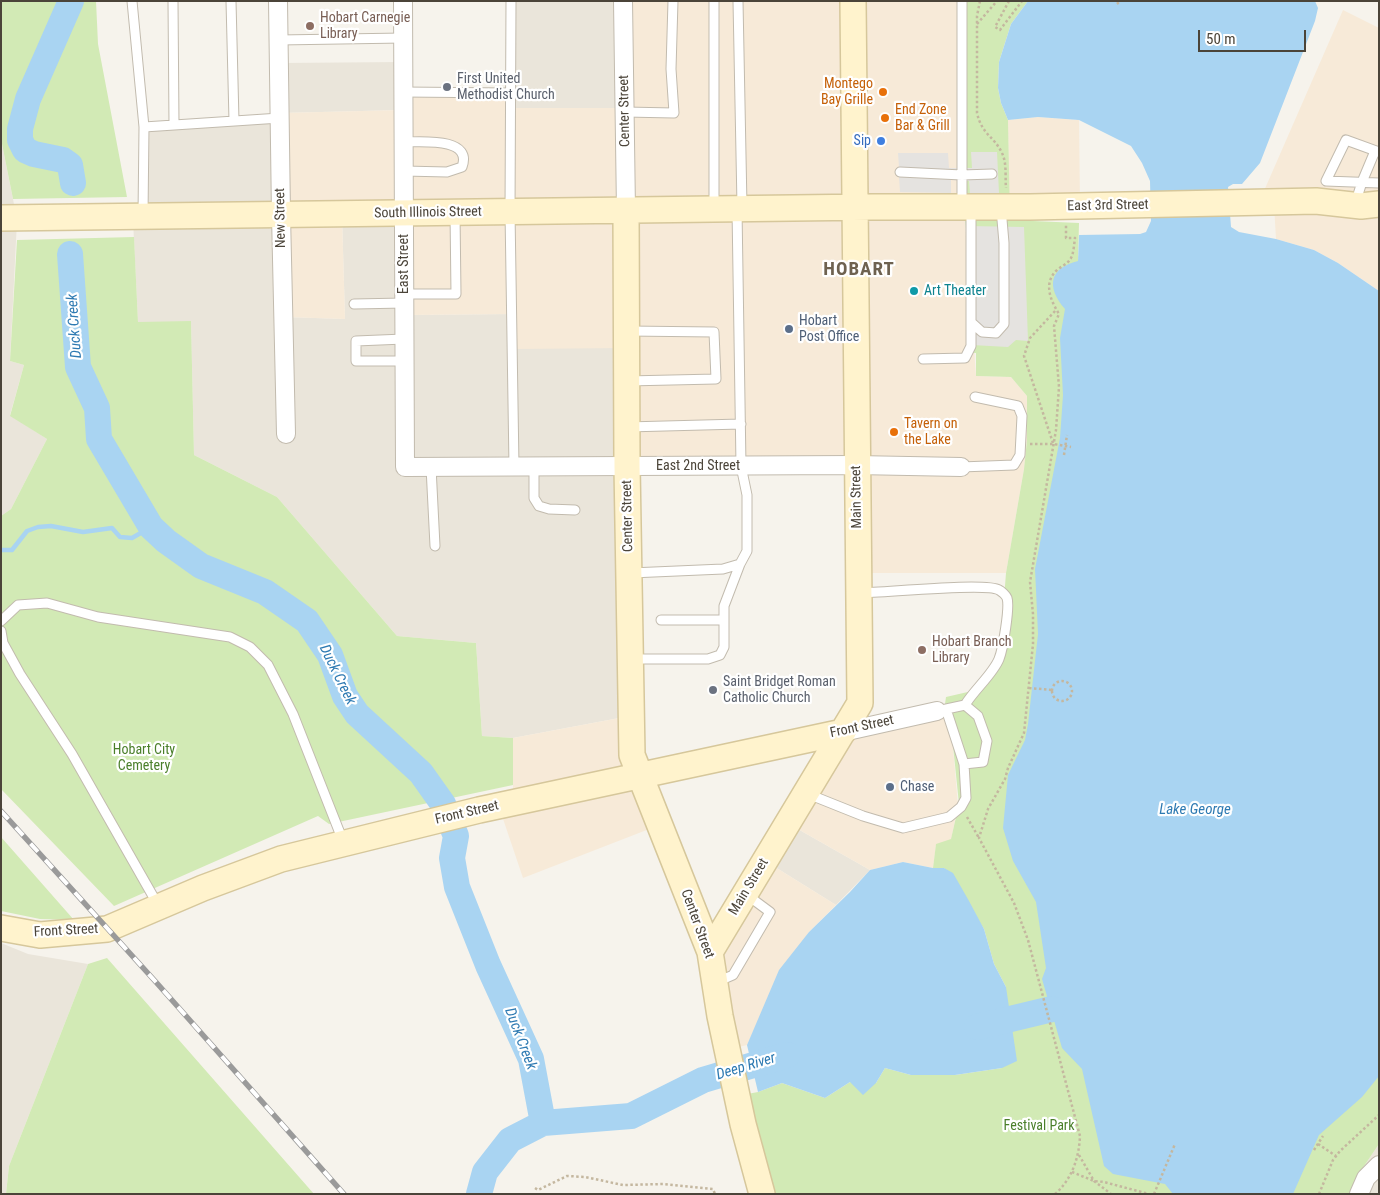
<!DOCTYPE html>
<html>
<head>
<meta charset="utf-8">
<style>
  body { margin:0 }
  #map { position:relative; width:1380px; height:1195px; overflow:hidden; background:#f6f3ec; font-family:"Roboto Condensed",sans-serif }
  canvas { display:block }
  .frame { position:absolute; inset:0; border:2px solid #4b4439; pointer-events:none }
  .scale { position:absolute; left:1198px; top:30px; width:108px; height:22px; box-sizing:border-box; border:2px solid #4b4439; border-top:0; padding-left:6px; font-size:15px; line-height:18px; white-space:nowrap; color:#4b4439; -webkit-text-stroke:4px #fff; paint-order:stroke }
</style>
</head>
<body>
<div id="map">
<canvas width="1380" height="1195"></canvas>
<div class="frame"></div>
<div class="scale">50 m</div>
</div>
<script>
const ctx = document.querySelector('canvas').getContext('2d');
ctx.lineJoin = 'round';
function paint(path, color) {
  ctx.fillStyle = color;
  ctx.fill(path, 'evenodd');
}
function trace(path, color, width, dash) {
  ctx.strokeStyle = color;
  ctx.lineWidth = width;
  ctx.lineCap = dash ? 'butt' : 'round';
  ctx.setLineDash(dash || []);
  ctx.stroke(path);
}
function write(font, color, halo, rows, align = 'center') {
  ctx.font = font + ' "Roboto Condensed",sans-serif';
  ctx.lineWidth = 4.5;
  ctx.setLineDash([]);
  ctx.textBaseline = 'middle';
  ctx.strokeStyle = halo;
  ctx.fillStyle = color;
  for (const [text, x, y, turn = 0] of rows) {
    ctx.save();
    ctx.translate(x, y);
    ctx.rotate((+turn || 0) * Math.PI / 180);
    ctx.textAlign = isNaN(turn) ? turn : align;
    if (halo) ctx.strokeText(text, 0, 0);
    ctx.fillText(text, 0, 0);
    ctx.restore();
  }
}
paint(new Path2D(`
  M511,1H622L623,108H512Z
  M402,62V110L281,113L280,63Z
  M277,121L278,212L145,214L146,128Z
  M1,139L13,199L16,215H1Z
  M403,215V469L625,468L630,716L513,738L482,736L476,643L397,636L277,497L194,455L191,322H138L133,220L278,217L285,317L345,319L342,216Z
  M1,221H17L10,361L24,365L10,415L47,439L11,509L1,516Z
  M513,314L624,348L626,464L407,465L405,315Z
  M789,824L870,870L836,905L767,862Z
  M1,943L28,954L88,964L9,1166L6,1194H1Z
  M1379,1144V1194H1349L1358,1175Z`), '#eae5da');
paint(new Path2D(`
  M625,1H851L855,463L629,464Z
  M856,1H964V204L857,205Z
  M1343,10L1379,28V201L1260,200Z
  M405,94L509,95L508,210L406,211Z
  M512,108H623L624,208L511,211Z
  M402,110L403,212L282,213L281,113Z
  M1038,117L1079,120L1080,205H1009L1008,120Z
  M1274,205L1379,216V291L1338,263L1314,250L1276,239Z
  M964,209L976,376L1011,377L1027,396V440L1024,469L1006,573H859L857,210Z
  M624,213V348L514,349L513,314L405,315V214Z
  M342,216L345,319L285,317L282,217Z
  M944,711L952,736L958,806L951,840L936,845L933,868L903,862L870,870L789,824L843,734Z
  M630,716L638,774L513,801V738Z
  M639,777L657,826L523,878L499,807Z
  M767,862L836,905L809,932L763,1011L747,1045L730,1049L712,952Z`), '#f7ead8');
paint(new Path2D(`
  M1,1H96L98,44L127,197L13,199L1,139Z
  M964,1H1028L1011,24L999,62L998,88L1001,103L1008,120L1010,220L1079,223L1078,261L1207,1194H768L742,1095L758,1092L782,1083L825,1098L850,1082L876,1083L885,1068L911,1075H955L1002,1068L1006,987L994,964L984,929L944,868H933L936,844L951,839L959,804L952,736L944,711L946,697L972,691L998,658L1002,624L1006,573L1024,469L1027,440V396L1011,377L976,376V353H967L966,229L964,204Z
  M134,237L138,322L191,321L194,455L277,497L397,636L476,643L482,736L513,738V785L329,824L318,816L114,906L1,789V516L11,509L47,439L10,416L24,365L10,361L17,240Z
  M1,837L74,920L40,919L1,911Z
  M107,958L314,1194H6L9,1166L88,964Z
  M1379,1059V1144L1358,1175L1349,1194H1278L1307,1126Z`), '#d2eab5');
paint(new Path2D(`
  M971,152H997L999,193L970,194L969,181L951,180V193L900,192L899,177L897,176L896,170L899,167L898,153H948L949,168H972Z
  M967,226L1024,227L1028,341L1016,340L1008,347L972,345Z`), '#e5e3e0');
paint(new Path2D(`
  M1028,1H1315L1318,8L1315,21L1260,163L1242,184H1233L1228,187L1231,227L1239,232L1276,239L1314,250L1338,263L1379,291V1076L1362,1097L1319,1135L1293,1194H1173L1165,1184L1113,1174L1104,1166L1082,1069L1062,1048L1042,979L1046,968L1036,902L1013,861L1003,828L1008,775L1025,740L1028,724L1038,634L1035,569L1060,438L1063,395L1060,338L1065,309C1046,287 1049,268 1078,261L1079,235L1140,234L1146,232L1151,221L1150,181L1142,163L1131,146L1079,120L1038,117L1008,120L1001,103L998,88L999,62L1011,24Z
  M903,862L933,868H944L953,873L969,901L984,929L994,964L1006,987L1017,1061L1002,1068L955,1075H911L885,1068L876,1083L863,1095L850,1082L825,1098L782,1083L758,1092L747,1045L779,970L809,932L850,892L870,870Z`), '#a9d4f2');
trace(new Path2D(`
  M1,550H12L27,531L38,527L51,526L83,532L112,528L120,537L132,538L151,527`), '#a9d4f2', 4.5);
trace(new Path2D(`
  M71,1L28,99L20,129V140L25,150L34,154L63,160L70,165L73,183
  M70,254L78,367L97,408L99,439L151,527L166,541L201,566L265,592L307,621L330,655L345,696L357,714L421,773L443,804L456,836L452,858L457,887L488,965L531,1059L543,1123
  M977,1027L1052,1009
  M479,1194L485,1172L510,1140L543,1123L631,1116L703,1080L787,1055`), '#a9d4f2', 26);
const lane = new Path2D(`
  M132,1L144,127L143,215
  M173,1L174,125
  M231,1L234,121
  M511,1L510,212L514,467
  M714,1V207
  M738,1L742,206
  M279,40L403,38
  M403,92L510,93
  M625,112L674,113L671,69L673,1
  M144,127L280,118
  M1379,152L1346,140L1326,181L1379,183
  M404,171L447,172L462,167C473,137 421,142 404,142
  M900,172L962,175L992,174
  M1355,204L1362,182L1375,151
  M962,205V1
  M973,210L971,219V322L982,332L996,333L1004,324V243L1001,208
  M404,294H456L455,213
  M354,304L404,303
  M404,339L356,341V361H404
  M923,359L965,358L971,346V322
  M627,381L716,379L714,332L628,331
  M627,427L741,424
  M534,466V498L539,506L549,509L575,510
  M431,467L435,546
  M961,467L1014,465L1020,455L1022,416L1018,406L975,397
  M631,573L723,569L740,564L747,551V495L741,466L737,209
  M861,593C884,593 985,582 999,590C1001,591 1006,595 1007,598C1010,607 1003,649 999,659C993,674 974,690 965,705
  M661,620H724
  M1,621L18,605L47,603L98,617L230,637L250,647L268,665L293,714L343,841
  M1,631L3,643L20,674L72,754L158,905
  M631,659H708L720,655L724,647V606L740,564
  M937,711L965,705L978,716L987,741L983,762L964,764L946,709
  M808,794L863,816L903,828L949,817L961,807L966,798L964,764
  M717,982L733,975L770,912L747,895`);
const street = new Path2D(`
  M278,1L281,215L286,434
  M403,1L405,467L856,465L961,467
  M623,1L626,211
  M843,732L937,711
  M1359,1194L1366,1178L1379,1165`);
const secondary = new Path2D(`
  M626,211L627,466L632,755L710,952L720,1016L743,1124L762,1194
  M1,218L872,207H1030L1316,201L1361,206L1379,204
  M1,928L40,935L107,929L203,888L281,859L479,810L843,732
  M710,952L860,703L853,1`);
trace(lane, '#c2bbae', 11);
trace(street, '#c2bbae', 20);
trace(secondary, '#d6c79b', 28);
trace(new Path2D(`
  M980,1L977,16V113C982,135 994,136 1002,153C1007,163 1005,177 1006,188
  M1009,1L995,27L1000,30L1022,1
  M1117,4L1120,1
  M977,24L997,1
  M1053,443L1024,356L1030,338L1056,310
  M1030,444H1054L1071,447
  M1064,455L1067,435
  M1052 691a10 10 0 1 1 20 0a10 10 0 1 1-20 0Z
  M1029,688L1052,690
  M967,817L979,838
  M1318,1144L1336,1156
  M1314,1150L1323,1136
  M1079,1155L1094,1181L1111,1194
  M1072,1172L1094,1181L1104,1182L1149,1194
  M535,1188L538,1190L567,1176L585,1177L623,1185L663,1184L713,1189L715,1194
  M1055,1194C1072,1179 1079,1158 1080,1136L1028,940L1014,903L979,838L988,809L1005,779L1008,768L1024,733L1033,644V614L1030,582L1056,430L1059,387L1054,326L1059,314C1051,301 1043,284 1056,271C1061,266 1068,264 1071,258C1074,252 1074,244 1075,238H1066V225
  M1154,1194L1175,1144
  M1319,1194L1333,1160L1340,1151L1379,1115`), '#c4b79f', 2.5, [2.5, 2.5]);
trace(lane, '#fff', 9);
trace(street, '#fff', 18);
trace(secondary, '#fff3cd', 25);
const rail = new Path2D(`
  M1,811L155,981L344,1194`);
trace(rail, '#9a9a9a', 5.5);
trace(rail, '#fff', 4, [11]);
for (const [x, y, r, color] of [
  [310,26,5,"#8d6e63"],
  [447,87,5,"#6b7280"],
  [883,92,5,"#e8710a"],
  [885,118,5,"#e8710a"],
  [881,141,5,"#3f7fe0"],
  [914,291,5,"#0f9aa8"],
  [789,329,5,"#5c6f8a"],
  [894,432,5,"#e8710a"],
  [922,650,5,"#8d6e63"],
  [713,690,5,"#6b7280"],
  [890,787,5,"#5c6f8a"]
]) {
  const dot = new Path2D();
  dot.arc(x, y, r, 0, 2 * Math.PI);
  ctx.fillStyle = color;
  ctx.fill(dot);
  trace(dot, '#fff', 2);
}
write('14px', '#785e54', '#fff', [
  ["Hobart Carnegie",320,18],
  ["Library",320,34],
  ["Hobart Branch",932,642],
  ["Library",932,658]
], 'left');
write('14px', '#5b616d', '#fff', [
  ["First United",457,79],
  ["Methodist Church",457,95],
  ["Saint Bridget Roman",723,682],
  ["Catholic Church",723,698]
], 'left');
write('14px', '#c56008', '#fff', [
  ["Montego",873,84,"right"],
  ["Bay Grille",873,100,"right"],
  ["End Zone",895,110],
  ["Bar & Grill",895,126],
  ["Tavern on",904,424],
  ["the Lake",904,440]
], 'left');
write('14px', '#4b4439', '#fff', [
  ["Center Street",625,111,-91],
  ["East 3rd Street",1108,206,-1],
  ["South Illinois Street",428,213,-1],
  ["New Street",281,218,-91],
  ["East Street",404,264,-90],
  ["East 2nd Street",698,466],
  ["Main Street",857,497,-91],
  ["Center Street",628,516,-91],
  ["Front Street",862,727,-12],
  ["Front Street",467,813,-13],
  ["Main Street",749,887,-59],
  ["Center Street",697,924,70],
  ["Front Street",66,931,-3]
]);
write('14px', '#366cbe', '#fff', [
  ["Sip",871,141]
], 'right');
write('14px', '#0d838f', '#fff', [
  ["Art Theater",924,291]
], 'left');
write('14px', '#4e5e75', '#fff', [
  ["Hobart",799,321],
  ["Post Office",799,337],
  ["Chase",900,787]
], 'left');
write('14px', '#4a7f2a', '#fff', [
  ["Hobart City",144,750],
  ["Cemetery",144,766],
  ["Festival Park",1039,1126]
]);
write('italic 15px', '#2e7ab2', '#fff', [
  ["Duck Creek",75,326,-94],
  ["Duck Creek",337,675,64],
  ["Lake George",1195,810],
  ["Duck Creek",520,1039,69],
  ["Deep River",746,1067,-17]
]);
ctx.letterSpacing = '1px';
write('bold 19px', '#6e6250', '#fff', [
  ["HOBART",859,270]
]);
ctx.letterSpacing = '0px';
</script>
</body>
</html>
